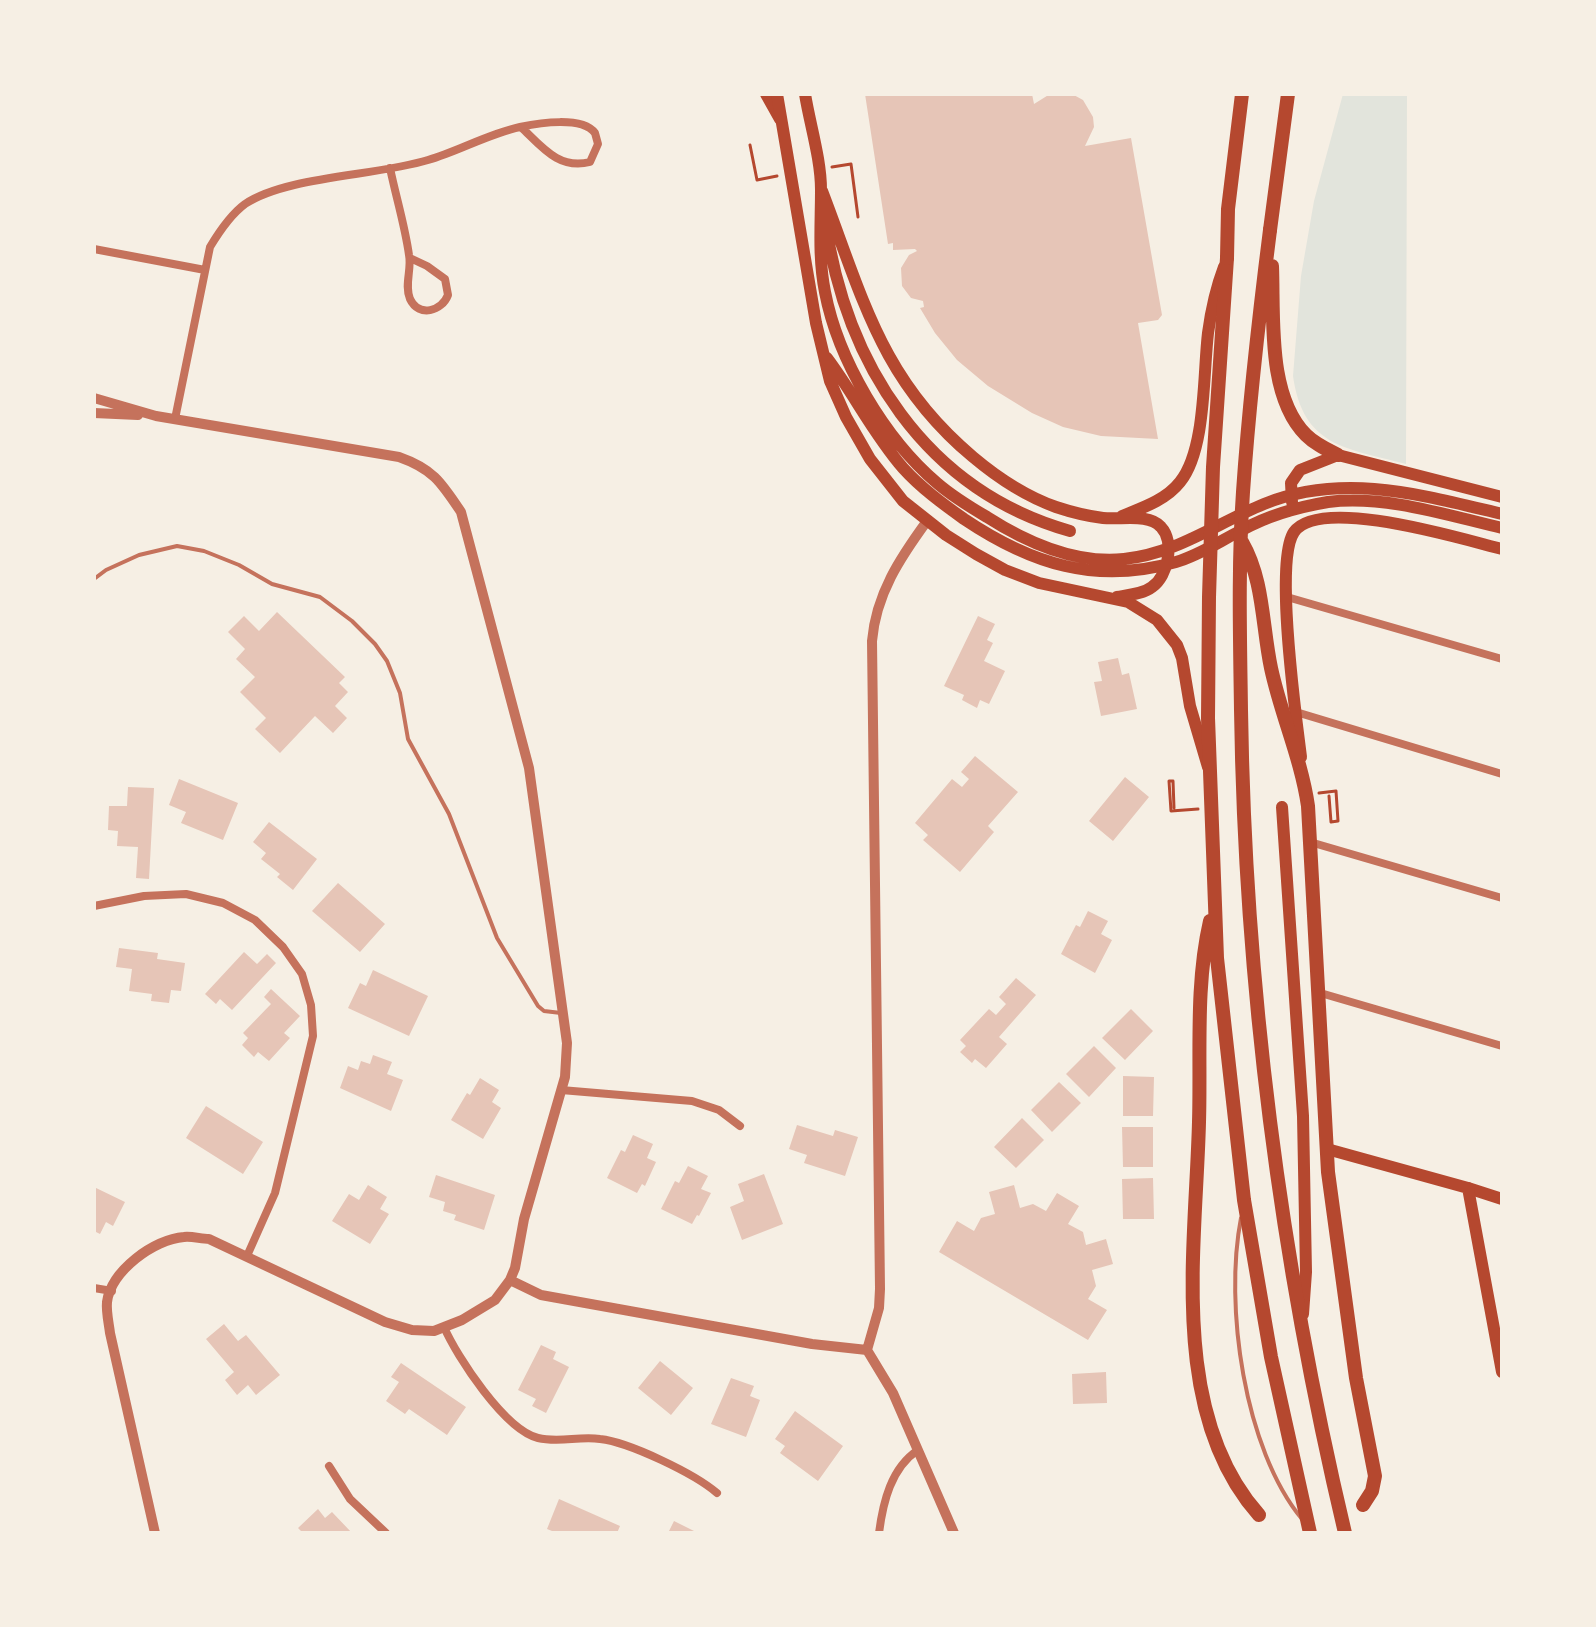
<!DOCTYPE html>
<html>
<head>
<meta charset="utf-8">
<style>
  body { margin:0 }
  #map { position:relative; width:1596px; height:1627px; overflow:hidden; background:#f6efe4; font-family:Cabin,sans-serif }
  canvas { display:block }
  .frame { position:absolute; inset:0; border:96px solid #f6efe4; pointer-events:none }
</style>
</head>
<body>
<div id="map">
<canvas width="1596" height="1627"></canvas>
<div class="frame"></div>
</div>
<script>
const ctx = document.querySelector('canvas').getContext('2d');
ctx.lineJoin = 'round';
function paint(path, color) {
  ctx.fillStyle = color;
  ctx.fill(path, 'evenodd');
}
function trace(path, color, width, dash) {
  ctx.strokeStyle = color;
  ctx.lineWidth = width;
  ctx.lineCap = dash ? 'butt' : 'round';
  ctx.setLineDash(dash || []);
  ctx.stroke(path);
}
paint(new Path2D(`
  M1343,94H1407L1406,464C1346,448 1303,447 1293,376L1301,276L1314,201Z`), '#e2e4dc');
paint(new Path2D(`
  M865,94H1032L1034,104L1050,94H1072L1083,100L1093,117L1094,127L1085,146L1131,138L1162,315L1158,320L1138,323L1158,439L1101,436L1063,427L1032,413L988,386L957,360L935,333L920,308L924,307L923,301L911,298L902,286L901,268L909,255L917,251L915,249L893,250V243L888,244Z
  M277,612L345,677L339,683L348,692L335,706L347,718L333,733L315,716L280,753L255,729L266,718L240,692L255,677L236,659L245,649L228,632L244,616L259,631Z
  M978,616L995,624L987,640L993,643L984,661L1005,671L989,704L980,700L977,708L962,700L964,695L944,686Z
  M1118,658L1122,675L1129,673L1137,709L1101,716L1094,682L1102,681L1098,662Z
  M975,756L1018,792L988,826L994,832L960,872L923,840L928,835L915,823L952,779L962,787L969,779L961,772Z
  M1125,777L1149,797L1113,841L1089,821Z
  M179,779L238,803L223,840L181,823L186,812L169,805Z
  M128,787L154,788L149,879L136,878L138,847L117,846L118,831L108,830L109,806H127Z
  M269,822L317,859L293,890L277,877L280,874L261,859L266,853L253,842Z
  M338,883L385,924L360,952L312,911Z
  M1088,911L1108,921L1101,934L1112,940L1095,973L1061,954L1076,925L1080,927Z
  M119,948L158,953L157,959L185,963L181,991L171,990L169,1003L151,1001L152,994L129,991L132,969L116,967Z
  M244,952L257,964L267,954L276,963L232,1010L220,999L216,1004L205,994Z
  M373,970L428,996L409,1036L348,1008L360,983L366,986Z
  M1016,978L1036,995L999,1037L1007,1044L986,1068L975,1059L972,1063L960,1052L966,1046L960,1040L989,1009L996,1015L1006,1004L999,997Z
  M271,989L300,1016L284,1033L290,1038L269,1061L258,1052L254,1057L242,1045L248,1038L243,1033L271,1004L264,997Z
  M1131,1009L1153,1031L1125,1060L1102,1038Z
  M1094,1046L1116,1068L1089,1097L1066,1074Z
  M373,1055L392,1062L387,1074L403,1080L391,1111L340,1088L348,1066L358,1070L361,1061L370,1064Z
  M1123,1076L1154,1077L1153,1116H1123Z
  M480,1078L499,1090L492,1102L501,1108L483,1139L451,1120L467,1093L470,1095Z
  M1059,1082L1081,1103L1052,1132L1031,1110Z
  M206,1106L263,1142L243,1174L186,1138Z
  M1022,1118L1044,1140L1016,1168L994,1147Z
  M797,1125L833,1136L835,1130L858,1137L845,1176L804,1163L807,1155L789,1149Z
  M1122,1127H1153V1167H1123Z
  M633,1135L653,1144L647,1158L656,1162L645,1186L642,1184L637,1193L607,1178L621,1150L625,1152Z
  M688,1166L708,1176L701,1189L711,1193L699,1216L697,1215L692,1224L661,1209L675,1181L679,1183Z
  M764,1174L783,1224L742,1240L730,1207L744,1201L738,1184Z
  M436,1175L495,1195L484,1230L454,1220L456,1215L443,1211L445,1202L429,1197Z
  M1153,1178L1154,1219H1123L1122,1179Z
  M368,1185L387,1197L380,1209L389,1214L370,1244L332,1221L349,1194L359,1200Z
  M1014,1185L1020,1208L1033,1204L1046,1211L1057,1193L1079,1206L1068,1224L1083,1232L1086,1245L1106,1239L1113,1264L1092,1270L1096,1286L1088,1299L1107,1310L1088,1340L939,1252L957,1221L974,1231L981,1218L995,1214L989,1192Z
  M94,1187L125,1202L113,1226L106,1222L100,1234L94,1231Z
  M224,1324L238,1341L246,1335L280,1375L256,1395L248,1385L237,1395L225,1380L234,1372L206,1339Z
  M541,1345L556,1352L553,1359L569,1367L546,1413L532,1406L536,1399L518,1390Z
  M660,1361L693,1388L671,1415L638,1388Z
  M401,1363L466,1407L447,1435L409,1409L405,1414L386,1401L399,1382L391,1377Z
  M1106,1372L1107,1403L1073,1404L1072,1374Z
  M731,1378L754,1386L750,1396L760,1400L746,1437L711,1424Z
  M795,1411L843,1446L818,1481L780,1453L785,1446L775,1439Z
  M559,1499L620,1526L617,1533H557L547,1529Z
  M318,1509L325,1518L332,1512L352,1533H303L298,1528Z
  M674,1521L698,1533H668Z`), '#e6c5b7');
trace(new Path2D(`
  M750,145L757,180L777,176
  M832,167L851,164L858,217
  M1319,793L1336,791L1338,821L1331,822L1329,796
  M1174,808L1173,781H1169L1171,811L1198,809`), '#b5482f', 3);
trace(new Path2D(`
  M94,579L106,570L139,555L177,546L204,551L239,565L272,584L320,597L352,621L375,644L387,661L400,693L408,739L449,814L497,938L538,1006L544,1011L561,1013
  M1241,1218C1224,1305 1244,1449 1302,1519`), '#c5725c', 4);
trace(new Path2D(`
  M390,168C396,197 405,226 409,255C412,269 404,285 410,299C419,318 442,311 448,295L445,279L427,266L410,258
  M94,249L205,270
  M175,419L210,247C219,232 230,215 245,204C287,176 376,176 428,160C459,151 488,134 520,127C539,123 582,116 595,133L598,144L590,162C559,170 542,147 521,127
  M1287,597L1502,659
  M1296,712L1502,774
  M1310,842L1502,898
  M94,906L144,896L186,894L223,903L255,920L283,947L302,974L311,1005L313,1036L275,1193L247,1256
  M1317,992L1502,1046
  M561,1090L692,1101L719,1110L740,1126
  M94,1288L112,1291
  M444,1327C457,1357 505,1430 538,1438C559,1443 579,1436 600,1439C629,1442 695,1474 717,1493
  M329,1466L350,1499L386,1533
  M879,1533C883,1502 891,1468 918,1450`), '#c5725c', 8);
trace(new Path2D(`
  M94,398L156,416L399,457C433,469 441,482 461,512L529,768L567,1043L565,1077L524,1219L515,1268L510,1280L495,1300L462,1320L434,1331L412,1330L385,1322L209,1239C201,1239 192,1236 184,1237C154,1239 111,1271 107,1302C106,1312 109,1324 110,1333L155,1533
  M94,413L138,415
  M510,1280L541,1295L812,1344L867,1350
  M867,1350L879,1308L880,1289L872,641C876,594 900,558 927,521
  M867,1350L893,1393L954,1533`), '#c5725c', 10);
trace(new Path2D(`
  M766,94L780,119
  M1468,1188L1502,1199`), '#b5482f', 12);
trace(new Path2D(`
  M777,94L816,323L830,381L846,417L870,459L903,501L946,535L976,554L1005,570L1039,583L1128,602L1157,620L1177,645L1182,658L1190,706L1208,767
  M805,94C810,125 821,159 821,190C821,225 818,257 825,292C838,360 885,439 937,483C952,496 970,507 987,517C1026,542 1076,564 1124,559C1176,554 1217,523 1264,504C1344,472 1422,495 1502,514
  M822,191C863,298 881,380 973,457C998,478 1025,496 1056,507C1071,512 1087,516 1103,518C1121,520 1149,513 1161,527C1175,542 1168,576 1152,587C1143,594 1128,595 1117,597
  M825,219C845,363 925,490 1070,531
  M827,358C854,394 874,435 903,468C921,488 943,504 964,519C1031,564 1096,585 1176,562C1200,555 1220,541 1242,530C1269,515 1298,507 1328,502C1386,495 1446,515 1502,528
  M1292,502L1291,483L1300,470L1338,455L1502,497
  M1122,516C1142,508 1166,500 1180,482C1206,450 1203,375 1208,333C1211,311 1216,288 1224,267
  M1301,757C1296,716 1274,561 1294,532C1320,495 1465,540 1502,549
  M1282,807L1303,1116L1306,1272L1303,1314
  M1327,1149L1468,1188L1502,1372`), '#b5482f', 12);
trace(new Path2D(`
  M1270,230C1259,317 1249,404 1243,492C1238,565 1240,638 1241,710C1245,988 1281,1263 1345,1533
  M1227,258L1213,467L1209,597L1208,718L1217,958L1244,1200L1271,1357L1310,1533
  M1272,266C1274,318 1267,396 1306,435C1315,444 1326,449 1338,455
  M1242,542C1264,580 1262,626 1271,668C1281,715 1301,758 1308,806L1328,1172L1356,1378L1375,1476L1372,1491L1363,1505
  M1210,921C1195,986 1201,1056 1199,1122C1196,1247 1168,1413 1259,1515`), '#b5482f', 14);
trace(new Path2D(`
  M1270,230L1288,94
  M1227,258L1228,209L1242,94`), '#b5482f', 14);
</script>
</body>
</html>
